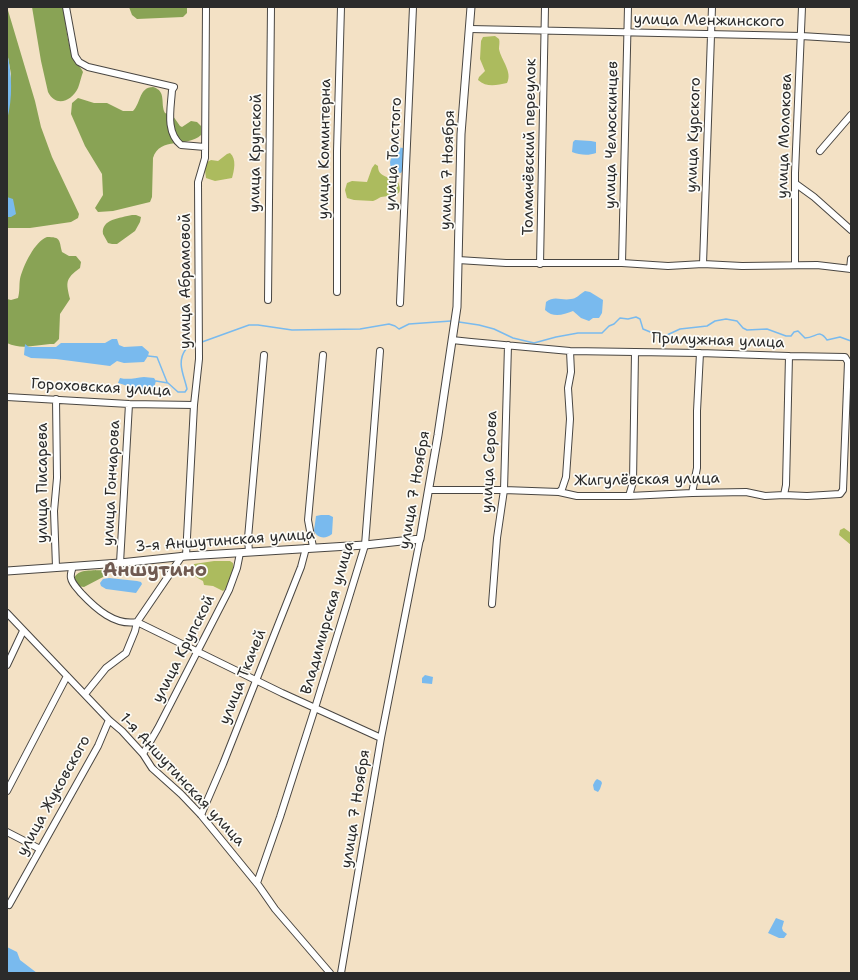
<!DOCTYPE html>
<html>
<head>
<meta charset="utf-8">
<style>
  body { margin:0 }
  #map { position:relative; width:858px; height:980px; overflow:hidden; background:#f3e1c5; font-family:"Shantell Sans",sans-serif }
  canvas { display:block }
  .frame { position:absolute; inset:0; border:8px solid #2b2b2b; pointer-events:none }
</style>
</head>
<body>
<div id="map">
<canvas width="858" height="980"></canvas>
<div class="frame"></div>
</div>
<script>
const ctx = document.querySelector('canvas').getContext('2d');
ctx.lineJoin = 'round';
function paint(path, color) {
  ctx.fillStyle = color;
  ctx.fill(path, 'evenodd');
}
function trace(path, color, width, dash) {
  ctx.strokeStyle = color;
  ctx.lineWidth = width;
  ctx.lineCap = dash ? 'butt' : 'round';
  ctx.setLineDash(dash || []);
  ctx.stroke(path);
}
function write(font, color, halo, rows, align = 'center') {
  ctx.font = font + ' "Shantell Sans",sans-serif';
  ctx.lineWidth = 3.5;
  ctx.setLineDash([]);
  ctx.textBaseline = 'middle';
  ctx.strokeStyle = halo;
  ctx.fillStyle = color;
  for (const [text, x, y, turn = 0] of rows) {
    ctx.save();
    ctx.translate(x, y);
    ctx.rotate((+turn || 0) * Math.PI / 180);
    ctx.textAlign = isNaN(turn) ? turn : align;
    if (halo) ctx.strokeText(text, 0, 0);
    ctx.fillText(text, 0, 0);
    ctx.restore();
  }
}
paint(new Path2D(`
  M483,37L495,36L499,39C500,42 499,45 499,49C501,60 513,72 507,83C497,85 487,88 478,80L479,77L485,71L480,59L481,41Z
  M230,153C237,159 234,171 232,178L215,181L206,178L205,170L207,162L211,160L218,161L227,154Z
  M375,164L378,166C378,178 390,176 398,182C405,198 391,195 381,197C378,198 377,200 373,201L354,200L347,198L345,190L347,183L352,181L367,182L372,168Z
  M844,528L851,533V545L839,535L840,530Z
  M214,561H230L233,563C234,571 230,586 223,591L213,586L204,585L203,581C196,577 188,573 194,564Z`), '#acbb5e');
paint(new Path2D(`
  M7,7L35,101L41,127L52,157L79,214L78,218L71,222L30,228H7V120L11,74L7,52Z
  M32,7H63C66,23 67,45 74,59C76,64 81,67 83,72C81,77 80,83 78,88C72,101 56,108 48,92L41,61Z
  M129,7H187V13L183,17L137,19L132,15Z
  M153,87C167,91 160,104 165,113L173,116L180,126L182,127L191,121L197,122L201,126V135C187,148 160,136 153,158L152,197L150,202L113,211L98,212L95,208L103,195L102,174L85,146L71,114L72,103L78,98L94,103H107L123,111H133C141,103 139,87 153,87Z
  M132,215H136L141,217L140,222L135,231L117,244H112L108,243L103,234C101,219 120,218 132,215Z
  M47,237C61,237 59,240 62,252L69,256H76L81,262L80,268C65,279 66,282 70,299L60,314L59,339L54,344H50C36,345 21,350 7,343V299L11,300L18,298C20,291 19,285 20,279C23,266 35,241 47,237Z
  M104,570L106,573L105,576L84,587L77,586L74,579C77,568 94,571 104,570Z`), '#89a355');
paint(new Path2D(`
  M7,52C12,75 13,97 7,120Z
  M575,140L591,141L596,142V153C588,156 580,155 572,152L573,142Z
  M396,147L403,148C405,156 405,167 401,173L391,171L390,162L394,148Z
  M7,197L13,199L16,214L11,217H7Z
  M585,291L590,292L603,300L602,313L599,318H593L589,321L581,318L573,311C563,315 553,318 545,310L546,302C555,295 561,301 571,299C576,299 580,294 585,291Z
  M112,339H117L119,345L124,347L142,346L149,352L148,356L144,362L124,363L117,361L110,366L56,359L31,358L24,355L25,344L29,347H56L61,343H105Z
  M144,377L154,378L156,381L152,394C139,392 130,386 118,383L120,378C128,380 135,378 144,377Z
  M321,515H329L333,517L332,534C326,539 318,539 314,531L316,516Z
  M109,578L137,581L141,582L142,584L136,593L106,589L101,586L100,583L103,579Z
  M425,675L433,677L432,684L422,683V678Z
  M597,779L601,781L602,783L600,789L598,792L594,790L593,785L595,781Z
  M776,918L784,921L782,928L783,931L787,934L784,938H779L768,933Z
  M7,947L17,952L20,960L37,973H7Z`), '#79baee');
trace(new Path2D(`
  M459,322L479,325L494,329L513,338L534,343L556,337L578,333H602L609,326L614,324L620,318L628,319L636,317L640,319L643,329L660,336L667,335L680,329L707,326L715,321L726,319L737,321L743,328L747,330L767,329L786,336H791L794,332L798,331L805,338C816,338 819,328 827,340L840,337L851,341
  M202,342L249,325H258L292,330L360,329L389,324L395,326L399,329L409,324L451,321
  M148,356L157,357L167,382
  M156,381L168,383L178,392H185L187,389C184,375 176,362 186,349C188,345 192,343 196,343
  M851,925V930`), '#79baee', 1.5);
const minor = new Path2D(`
  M66,7L75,56L79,62L88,67L174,87L172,90C171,108 165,132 181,145L205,147
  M470,29L801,36L851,39
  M820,151L851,115
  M796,184L814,197L851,230
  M458,260L506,263H622L668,266L703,264L742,266L817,265L851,269
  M622,263L628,7
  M540,264L545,7
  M703,264L712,7
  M795,265V173L802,7
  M850,269L851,259
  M337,292V151L341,7
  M268,300L271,7
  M400,303L413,7
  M7,397L129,404L194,405
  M430,490H504L559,492L577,496H629L692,493L746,492L765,496L784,495L807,496L840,494L843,490L848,362L845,357L789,356L700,353L570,351L471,342L452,340
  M559,492L562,489L566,477L570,419L568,388L571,372L570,351
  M692,493L697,468V411L700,353
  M784,495L786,485L789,356
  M629,496L633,482L635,352
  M313,547L308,520L323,355
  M249,552L248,538L264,355
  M186,556L194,405L199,359L198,182L205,158L206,7
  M120,563L129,404
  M73,566C72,570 70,574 71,578C72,584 78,589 81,593C96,609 115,626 137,622L282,693L381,738
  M56,567L54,511L57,478L56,399
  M492,604L497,538L504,490L508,345
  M7,613L109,720L122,731L143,754L152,768L181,794L201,815L259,886L275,909L330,973
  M7,665L23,631
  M85,694L106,668L126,653L135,631L137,622L182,556
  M143,754L158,728L229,590L237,568L240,553
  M7,791L67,676
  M201,815L223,764L301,567L306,548
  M7,832L40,849
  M257,883L280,817L315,708L365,545L380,351
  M9,905L98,746L109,720
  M341,973L381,738L420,539`);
const tertiary = new Path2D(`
  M7,571L120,563L186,556L365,545L420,539L438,435L457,307L461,134L471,7`);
trace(minor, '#494642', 8);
trace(tertiary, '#494642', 9);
trace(minor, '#fff', 6);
trace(tertiary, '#fff', 7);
write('15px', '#2b2b2b', '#fdfcf7', [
  ["улица Менжинского",709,21,1],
  ["улица Челюскинцев",612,135,-89],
  ["улица Курского",694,135,-88],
  ["улица Молокова",785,136,-88],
  ["Толмачёвский переулок",530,147,-89],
  ["улица Коминтерна",325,149,-89],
  ["улица Крупской",256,153,-89],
  ["улица Толстого",394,154,-87],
  ["улица 7 Ноября",448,170,-88],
  ["улица Абрамовой",186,281,-90],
  ["Прилужная улица",718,341,2],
  ["Гороховская улица",101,388,3],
  ["улица Серова",490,462,-87],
  ["Жигулёвская улица",647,480,-1],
  ["улица Писарева",43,483,-90],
  ["улица Гончарова",112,483,-87],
  ["улица 7 Ноября",415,490,-80],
  ["3-я Аншутинская улица",225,541,-4],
  ["Владимирская улица",328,618,-74],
  ["улица Крупской",184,649,-63],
  ["улица Ткачей",243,677,-68],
  ["1-я Аншутинская улица",182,780,47],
  ["улица Жуковского",54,796,-61],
  ["улица 7 Ноября",356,809,-81]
]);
write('bold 19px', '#705a51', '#fdfcf7', [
  ["Аншутино",155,571]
]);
</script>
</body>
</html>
